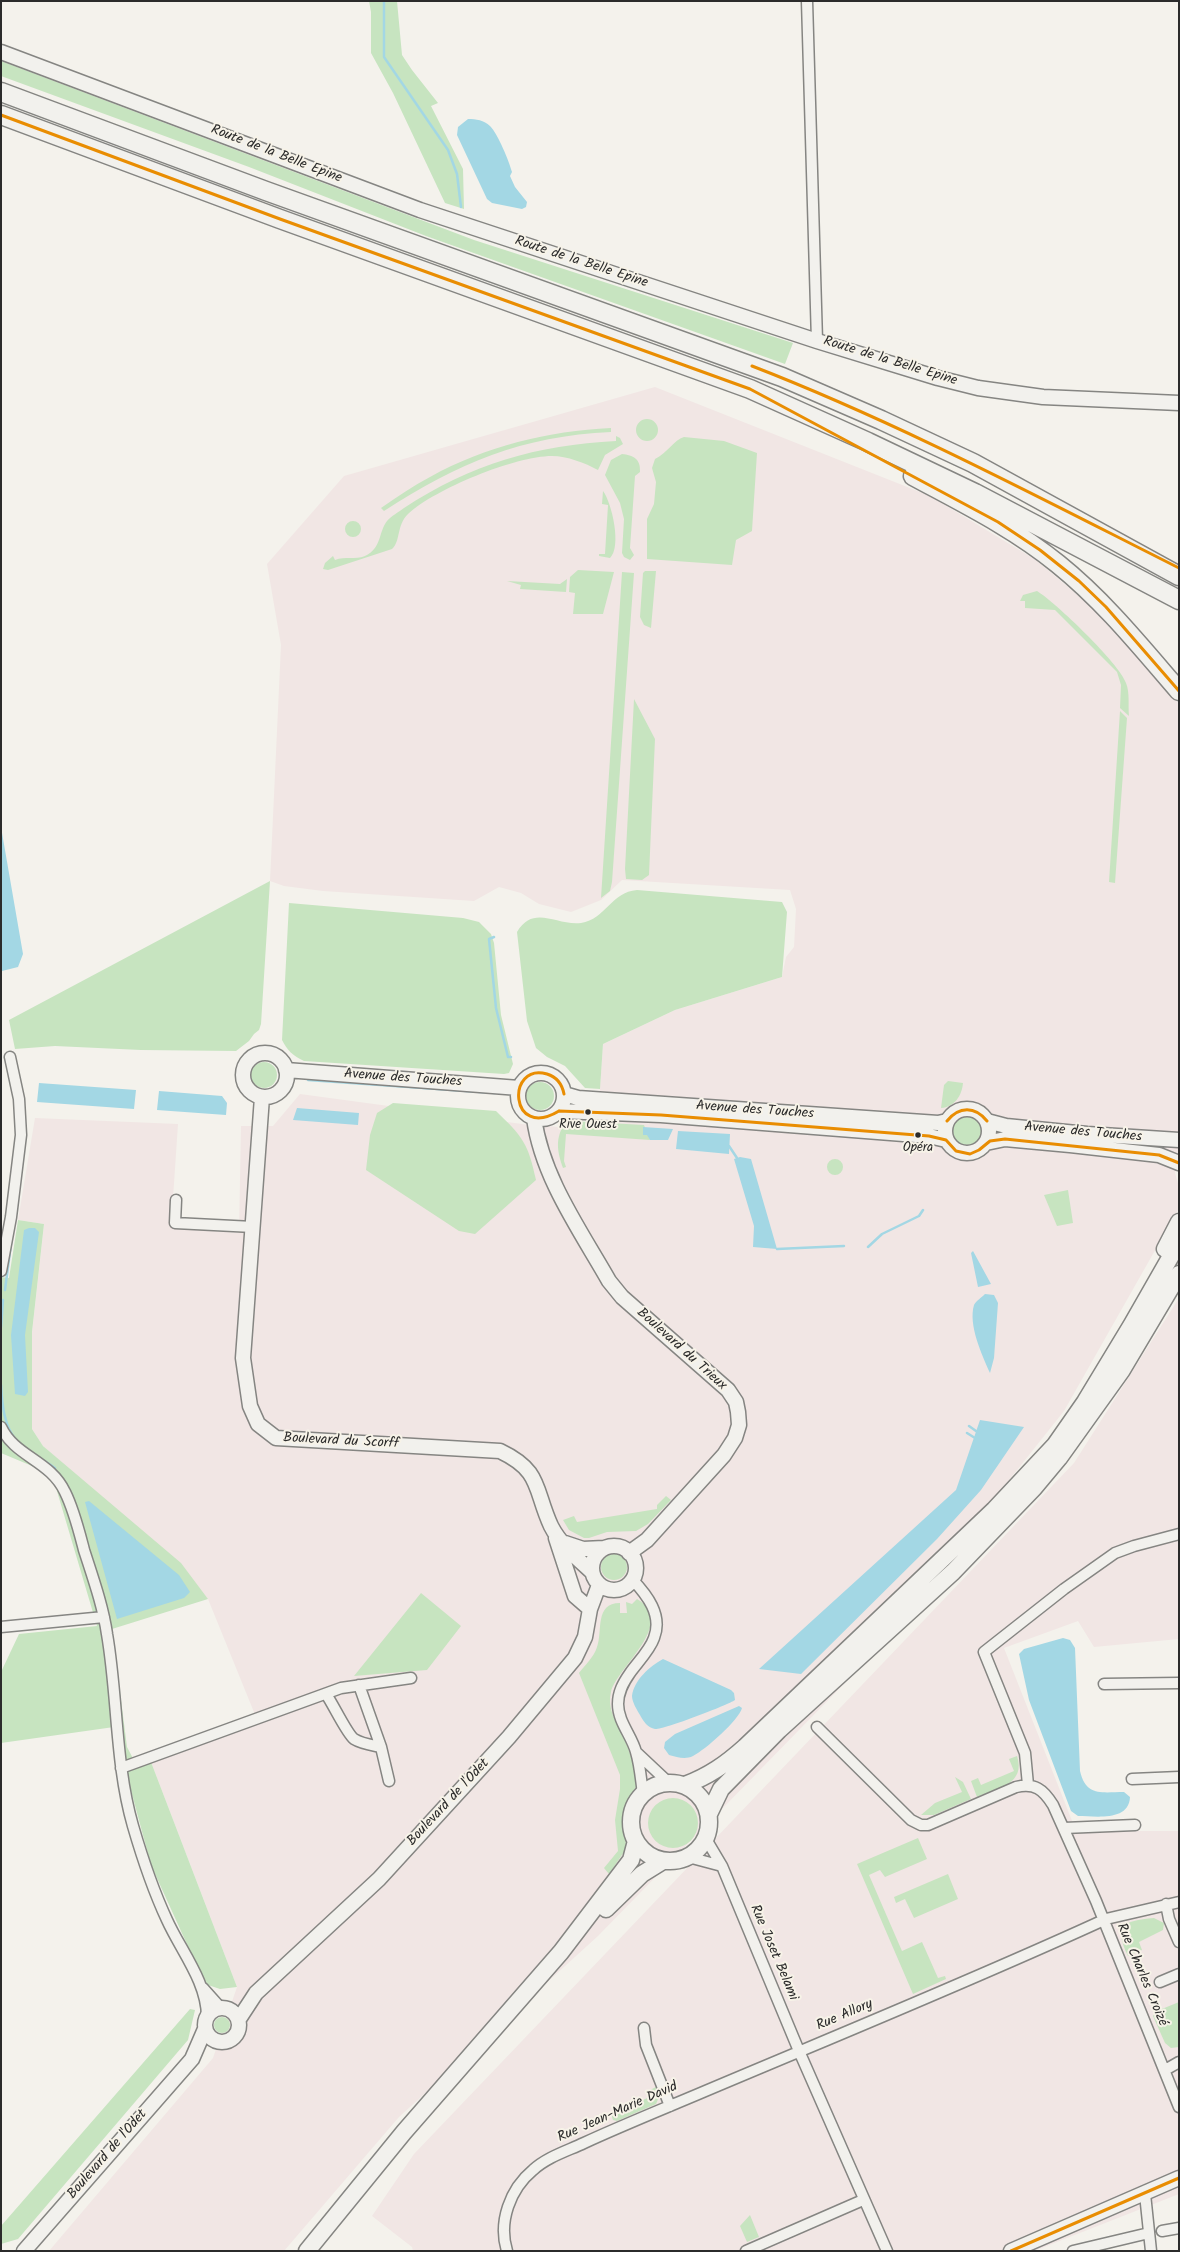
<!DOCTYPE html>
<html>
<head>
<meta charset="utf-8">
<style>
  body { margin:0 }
  #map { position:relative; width:1180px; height:2252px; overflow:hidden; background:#f4f2ec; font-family:Kalam,sans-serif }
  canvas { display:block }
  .frame { position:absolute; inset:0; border:2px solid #2b2b2b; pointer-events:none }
</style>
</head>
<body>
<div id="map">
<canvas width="1180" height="2252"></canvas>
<div class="frame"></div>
</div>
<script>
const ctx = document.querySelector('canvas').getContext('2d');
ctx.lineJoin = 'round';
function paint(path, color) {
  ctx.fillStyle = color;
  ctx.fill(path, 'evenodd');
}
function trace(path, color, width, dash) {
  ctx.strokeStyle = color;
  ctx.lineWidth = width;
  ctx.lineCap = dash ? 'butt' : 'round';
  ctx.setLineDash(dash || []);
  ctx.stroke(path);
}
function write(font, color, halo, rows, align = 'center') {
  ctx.font = font + ' Kalam,sans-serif';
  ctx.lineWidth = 4;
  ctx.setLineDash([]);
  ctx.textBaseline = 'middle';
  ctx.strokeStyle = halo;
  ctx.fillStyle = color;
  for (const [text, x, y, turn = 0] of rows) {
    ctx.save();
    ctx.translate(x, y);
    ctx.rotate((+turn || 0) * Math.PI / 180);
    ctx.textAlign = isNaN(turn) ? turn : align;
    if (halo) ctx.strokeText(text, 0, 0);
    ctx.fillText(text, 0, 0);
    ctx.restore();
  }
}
paint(new Path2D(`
  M655,387L930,496L1036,560L1131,640L1179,704V1157L1175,1173L1179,1187V1208L1064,1411L994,1499L920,1606L598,1936L399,2117L284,2251H49L213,2058L237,1987L151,1762L258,1722L208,1599L43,1446L32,1429V1332L44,1224L18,1220L35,1118L178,1124L171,1228L239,1233L241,1126H273L300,1094L522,1124L597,1130L603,1044L675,1010L782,977L786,957L794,947L796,909L790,890L622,880L601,900L571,912L539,904L521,893L499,887L474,901L323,891L284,886L270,881L281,645L267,564L344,476Z
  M1179,1298V1639L1094,1647L1078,1621L1004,1648L1076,1831H1179V2194L1034,2251H413L412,2247L372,2216L414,2154L1074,1463Z`), '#f1e6e4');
paint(new Path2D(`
  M369,1H397L402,55L412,70L438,103L431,106L463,169L464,209L445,203L393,93L371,53V12Z
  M1,61L474,240L793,343L785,364L426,236L249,167L1,76Z
  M636 430a11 11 0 1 1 22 0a11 11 0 1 1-22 0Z
  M611,428V432C522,436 458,463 384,511L381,508C397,497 413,486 430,477C486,446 548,431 611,428Z
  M616,436L620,438L623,444L605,455L598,470C585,463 567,456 552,456C515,456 435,489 408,514C396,526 401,541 392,549L328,570L323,569L325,563L333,556L335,560C345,556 355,560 365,556C382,548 378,533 387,521C391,516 399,512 404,508C471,464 537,445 616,441Z
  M684,437L724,441L757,453L752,531L736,540L732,565L647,559V519L654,504L656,482L652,468L655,459C667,453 674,440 684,437Z
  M622,454C633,455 641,459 640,472L635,476L630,548L634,555L630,560L624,557L622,553L624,519L620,503L605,475L611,460Z
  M603,491C612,503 622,547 610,558L599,556V554H605L608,505L602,504Z
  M345 529a8 8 0 1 1 16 0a8 8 0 1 1-16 0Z
  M578,570L614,572L603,614H573L575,593L569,592L570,577Z
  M645,571H656L651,628L644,625L640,617L643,573Z
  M622,572L634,573L612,882L610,891L601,898Z
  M567,579L566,592L520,589L521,585L507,581L560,584Z
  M1037,591C1055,602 1120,664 1126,683C1130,693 1128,705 1129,716L1120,708L1121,685L1117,672L1055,610L1025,608V601H1020L1023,595Z
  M634,699L655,739L649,875L642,880L626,879L625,869Z
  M1120,711L1127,718L1115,883L1109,882Z
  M270,881L261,1024L259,1030L254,1034L249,1041L236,1051L141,1050L55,1046L15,1049L9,1020Z
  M637,890L782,902L787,912L782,977L675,1010L603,1044L600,1089L585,1088L565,1066L547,1057L536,1048L527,1021L517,932C534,904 556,926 581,923C606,919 611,892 637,890Z
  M289,903L463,918L479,922L491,934L494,943L501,1015L513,1064L509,1073L504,1074L304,1061C293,1056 287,1050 282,1040Z
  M251 1075a13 13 0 1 1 26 0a13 13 0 1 1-26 0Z
  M948,1081L963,1083C962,1095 955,1107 941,1108L944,1085Z
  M526 1096a14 14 0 1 1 28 0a14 14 0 1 1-28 0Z
  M393,1103L496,1111C523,1137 528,1143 536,1180L475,1234L459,1231L366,1170L370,1135L377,1113Z
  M953 1131a14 14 0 1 1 28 0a14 14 0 1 1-28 0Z
  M573,1121L644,1125L650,1140L566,1134L564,1161L566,1167L563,1168C557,1151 555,1138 565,1123Z
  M827 1167a8 8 0 1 1 16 0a8 8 0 1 1-16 0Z
  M1068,1190L1073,1223L1057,1226L1044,1195Z
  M18,1220L44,1224L32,1332V1429L43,1446L181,1563L208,1599L112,1629L127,1747L138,1768L151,1762L237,1987L220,1989L205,1984L151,1865L114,1727L1,1743V1672L19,1634L97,1626L54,1481L44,1471L1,1453V1277L9,1278Z
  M666,1496L671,1500L648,1524L636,1531L607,1532L589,1538H584L569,1530L563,1520L574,1516L577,1522L657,1509V1505Z
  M601 1567a13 13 0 1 1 26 0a13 13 0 1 1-26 0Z
  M421,1593L461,1626L427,1670L354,1676Z
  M637,1599C678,1623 617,1667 611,1692C607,1710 617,1723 624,1738C630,1753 636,1769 637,1785L628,1801L625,1813L626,1849L609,1874L604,1868L618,1851L615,1820L620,1789V1775L579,1673C585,1665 594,1657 597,1647C603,1632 594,1603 620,1603V1613H627L626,1602L632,1604Z
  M1017,1756C1026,1784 998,1788 977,1797L971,1781L978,1778L981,1785L1014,1771L1009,1759Z
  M955,1777L963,1782L971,1799L934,1815H921L935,1803L962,1792Z
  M648 1823a25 25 0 1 1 50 0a25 25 0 1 1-50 0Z
  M918,1838L927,1859L885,1877L880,1870L869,1875L902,1951L922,1942L938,1978L945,1976L946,1979L913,1994L857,1864Z
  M948,1874L958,1899L914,1918L905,1899L896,1903L894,1897Z
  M1154,1918L1164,1923L1163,1930L1139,1942L1142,1950L1128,1956C1114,1926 1121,1921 1154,1918Z
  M1179,2002V2047L1171,2048L1165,2043L1153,2016L1157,2011Z
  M190,2009L195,2010L188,2040L18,2239L1,2244V2226Z
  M214 2025a8 8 0 1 1 16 0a8 8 0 1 1-16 0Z
  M656,2087L659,2097L656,2104L617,2121L613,2120L611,2114L652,2096L650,2090Z
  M750,2215L759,2237L747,2242L740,2226Z`), '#c7e4c0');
paint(new Path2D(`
  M468,119C476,119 484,120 490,126C498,134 509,161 512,172L510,176L515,187L527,202L526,207L522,209L492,203L487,199L457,135L458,127Z
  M1,827L23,954L18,967L2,971Z
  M39,1083L136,1090L134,1109L37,1102Z
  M159,1091L222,1096L227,1103L226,1115L157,1110Z
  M297,1108L359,1113L358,1125L293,1120Z
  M643,1127L673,1129L668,1140H650L647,1135H643Z
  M678,1131L730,1134L729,1154L676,1149Z
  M740,1157L751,1159L777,1249L753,1247L754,1226L734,1159Z
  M29,1228H35L39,1232L25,1335L28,1392L25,1396L15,1394L11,1335L24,1230Z
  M973,1251L991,1284L978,1287L971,1253Z
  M985,1294L994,1295L998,1303L994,1358L990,1373C982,1355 968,1325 974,1305C976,1301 982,1297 985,1294Z
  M980,1420L1024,1427L981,1490L937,1539L801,1674L759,1669L956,1490Z
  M89,1501L179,1575L190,1592L184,1598L117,1619L85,1502Z
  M1063,1638L1070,1640L1075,1648L1080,1771C1086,1797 1102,1792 1124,1792L1130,1797C1129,1822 1095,1816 1078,1816L1071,1811L1029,1700L1019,1654L1024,1649Z
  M663,1659L731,1690L734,1693L735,1700C728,1705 663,1730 655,1729C648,1728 643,1721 640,1715C637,1710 632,1702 632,1696C634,1680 650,1666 663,1659Z
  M739,1706L742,1708C739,1720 705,1750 693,1756C685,1760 677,1757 669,1755L664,1748L665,1742L675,1734Z`), '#a3d7e4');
trace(new Path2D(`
  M384,1V57L448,150L457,174L461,207
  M494,937L489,939L496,1008L508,1057H511
  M308,1080L495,1093
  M729,1146L737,1158
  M868,1247L882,1234L919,1216L923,1210
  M777,1249L844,1246
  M5,1290L12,1236
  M1,1327L3,1300
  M1,1385C2,1403 4,1428 17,1441C26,1451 44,1460 55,1468
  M969,1426L976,1431
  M967,1433L975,1438`), '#a3d7e4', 2.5);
const street = new Path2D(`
  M807,1L817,341
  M176,1200L175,1223L253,1227
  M1,1271L11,1217L21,1135L19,1099L10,1057
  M1,1427C15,1457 50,1460 65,1492C74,1510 79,1531 84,1550C93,1578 103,1606 107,1634C118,1698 115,1764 133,1826C142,1857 153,1890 167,1920C181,1951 207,1982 207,2017
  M632,1579C647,1595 663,1615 654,1638C650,1650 637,1663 630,1673C623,1683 618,1692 618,1704C618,1722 632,1736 636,1752C640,1765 641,1780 643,1794
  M1,1627L104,1617
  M1104,1684L1179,1683
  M359,1685L381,1747L389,1781
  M326,1694C333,1704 347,1734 354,1739C362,1744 372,1745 381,1747
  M817,1727L911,1820L921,1825H928L1016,1787C1035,1783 1043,1789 1053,1805L1096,1901L1179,2107
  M636,1752L669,1783
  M121,1768L341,1688L411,1678
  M1132,1779L1179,1777
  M1028,1785L1025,1753L984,1652L1064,1589L1115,1553L1134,1546L1179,1534
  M1064,1828L1135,1825
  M706,1839L722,1866L799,2051L887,2251
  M688,1857L722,1866
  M1166,1904L1169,1919L1179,1942
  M1160,1982L1179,1974
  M203,1988L220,2007
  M644,2028L646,2045L670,2106
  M1165,2070L1179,2062
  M1145,2194L1151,2251
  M1162,2231L1179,2228
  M507,2251C498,2222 510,2189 533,2170C547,2157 567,2151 584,2143C621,2126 658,2111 696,2095C833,2037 971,1981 1106,1919L1179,1902
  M746,2251L863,2200
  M1073,2251L1149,2233`);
const secondary = new Path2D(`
  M1,52L420,210L817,341L938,378L978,388L1043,397L1179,403
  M243 1075a22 22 0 1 1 44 0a22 22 0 1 1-44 0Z
  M286,1070L519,1088
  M518 1096a23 23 0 1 1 46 0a23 23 0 1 1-46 0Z
  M564,1094L578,1098L938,1123L947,1121
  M262,1097L243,1358L250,1406L258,1424L276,1438L500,1451C542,1471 534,1489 551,1526C560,1544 578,1559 592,1572
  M945 1131a22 22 0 1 1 44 0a22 22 0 1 1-44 0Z
  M559,1111L661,1115L929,1136L946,1140
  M534,1118C542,1177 580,1230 609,1281L622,1297L728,1390L736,1402L738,1412L739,1425L735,1438L724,1455L647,1540L629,1553
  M987,1121L1006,1126L1087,1134L1179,1140
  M986,1143L1005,1139L1070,1145L1159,1155L1179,1163
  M556,1538L575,1596L590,1609
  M565,1543L583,1549L604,1548
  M592 1568a22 22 0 1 1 44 0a22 22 0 1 1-44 0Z
  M205 2025a17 17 0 1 1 34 0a17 17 0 1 1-34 0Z
  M239,2019L256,1993L379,1879L509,1737L575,1658L585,1637L590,1609L599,1585
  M24,2251L192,2059L205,2029
  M1011,2251L1179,2178`);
const primary = new Path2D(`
  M1165,1249L1179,1222
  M631 1822a39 39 0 1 1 78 0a39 39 0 1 1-78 0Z
  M685,1785C709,1776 726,1764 745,1747L994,1510L1055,1445L1085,1402L1131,1326L1179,1242
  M709,1814L721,1789L779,1730L953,1572L1034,1488L1059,1458L1122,1370L1179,1274
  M606,1909L642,1874L663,1861
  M307,2251L404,2132L561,1952L631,1860L636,1841`);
const highway = new Path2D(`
  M1,92L266,191L782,377L881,420L973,463L1179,576
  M1,115L280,219L750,389L868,442L975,493L1179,600
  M913,476C963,503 1014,528 1058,564C1104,601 1141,647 1179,691`);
trace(street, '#858582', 13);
trace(secondary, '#858582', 17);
trace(primary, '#858582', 19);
trace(highway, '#858582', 21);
trace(street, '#f2f1ed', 10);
trace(secondary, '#f2f1ed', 14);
trace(primary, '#f2f1ed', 16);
trace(highway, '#f2f1ed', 18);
trace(new Path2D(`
  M1,115L280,219L750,389L998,522L1040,550L1079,581L1106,607L1179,691
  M752,366C899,423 1038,497 1179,568
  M559,1111L661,1115L929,1136L946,1140
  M559,1111C509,1141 506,1062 547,1074C557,1077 562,1084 564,1094
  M947,1121C959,1106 975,1106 987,1121
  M946,1140L956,1151L970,1154L979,1150L990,1141L1005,1139L1159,1155L1179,1163
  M1011,2251L1179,2178`), '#e98d02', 3);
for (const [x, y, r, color] of [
  [588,1112,3.5,"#2b2b2b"],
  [918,1135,3.5,"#2b2b2b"]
]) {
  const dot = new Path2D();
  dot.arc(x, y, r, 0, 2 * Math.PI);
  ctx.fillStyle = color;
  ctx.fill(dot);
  trace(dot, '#f7f3e8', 1.5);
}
write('13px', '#2b2b2b', '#f7f3e8', [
  ["Rive Ouest",588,1126],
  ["Opéra",918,1149]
]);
write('14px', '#2b2b2b', '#f7f3e8', [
  ["Route de la Belle Epine",276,155,21],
  ["Route de la Belle Epine",581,263,18],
  ["Route de la Belle Epine",890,362,17],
  ["Avenue des Touches",403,1079,4],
  ["Avenue des Touches",755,1111,4],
  ["Avenue des Touches",1083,1133,5],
  ["Boulevard du Trieux",681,1350,42],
  ["Boulevard du Scorff",341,1442,3],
  ["Boulevard de l'Odet",449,1803,-47],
  ["Rue Joset Belami",773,1953,67],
  ["Rue Charles Croizé",1141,1975,67],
  ["Rue Allory",845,2016,-23],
  ["Rue Jean-Marie David",618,2113,-24],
  ["Boulevard de l'Odet",108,2155,-49]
]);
</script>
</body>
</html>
